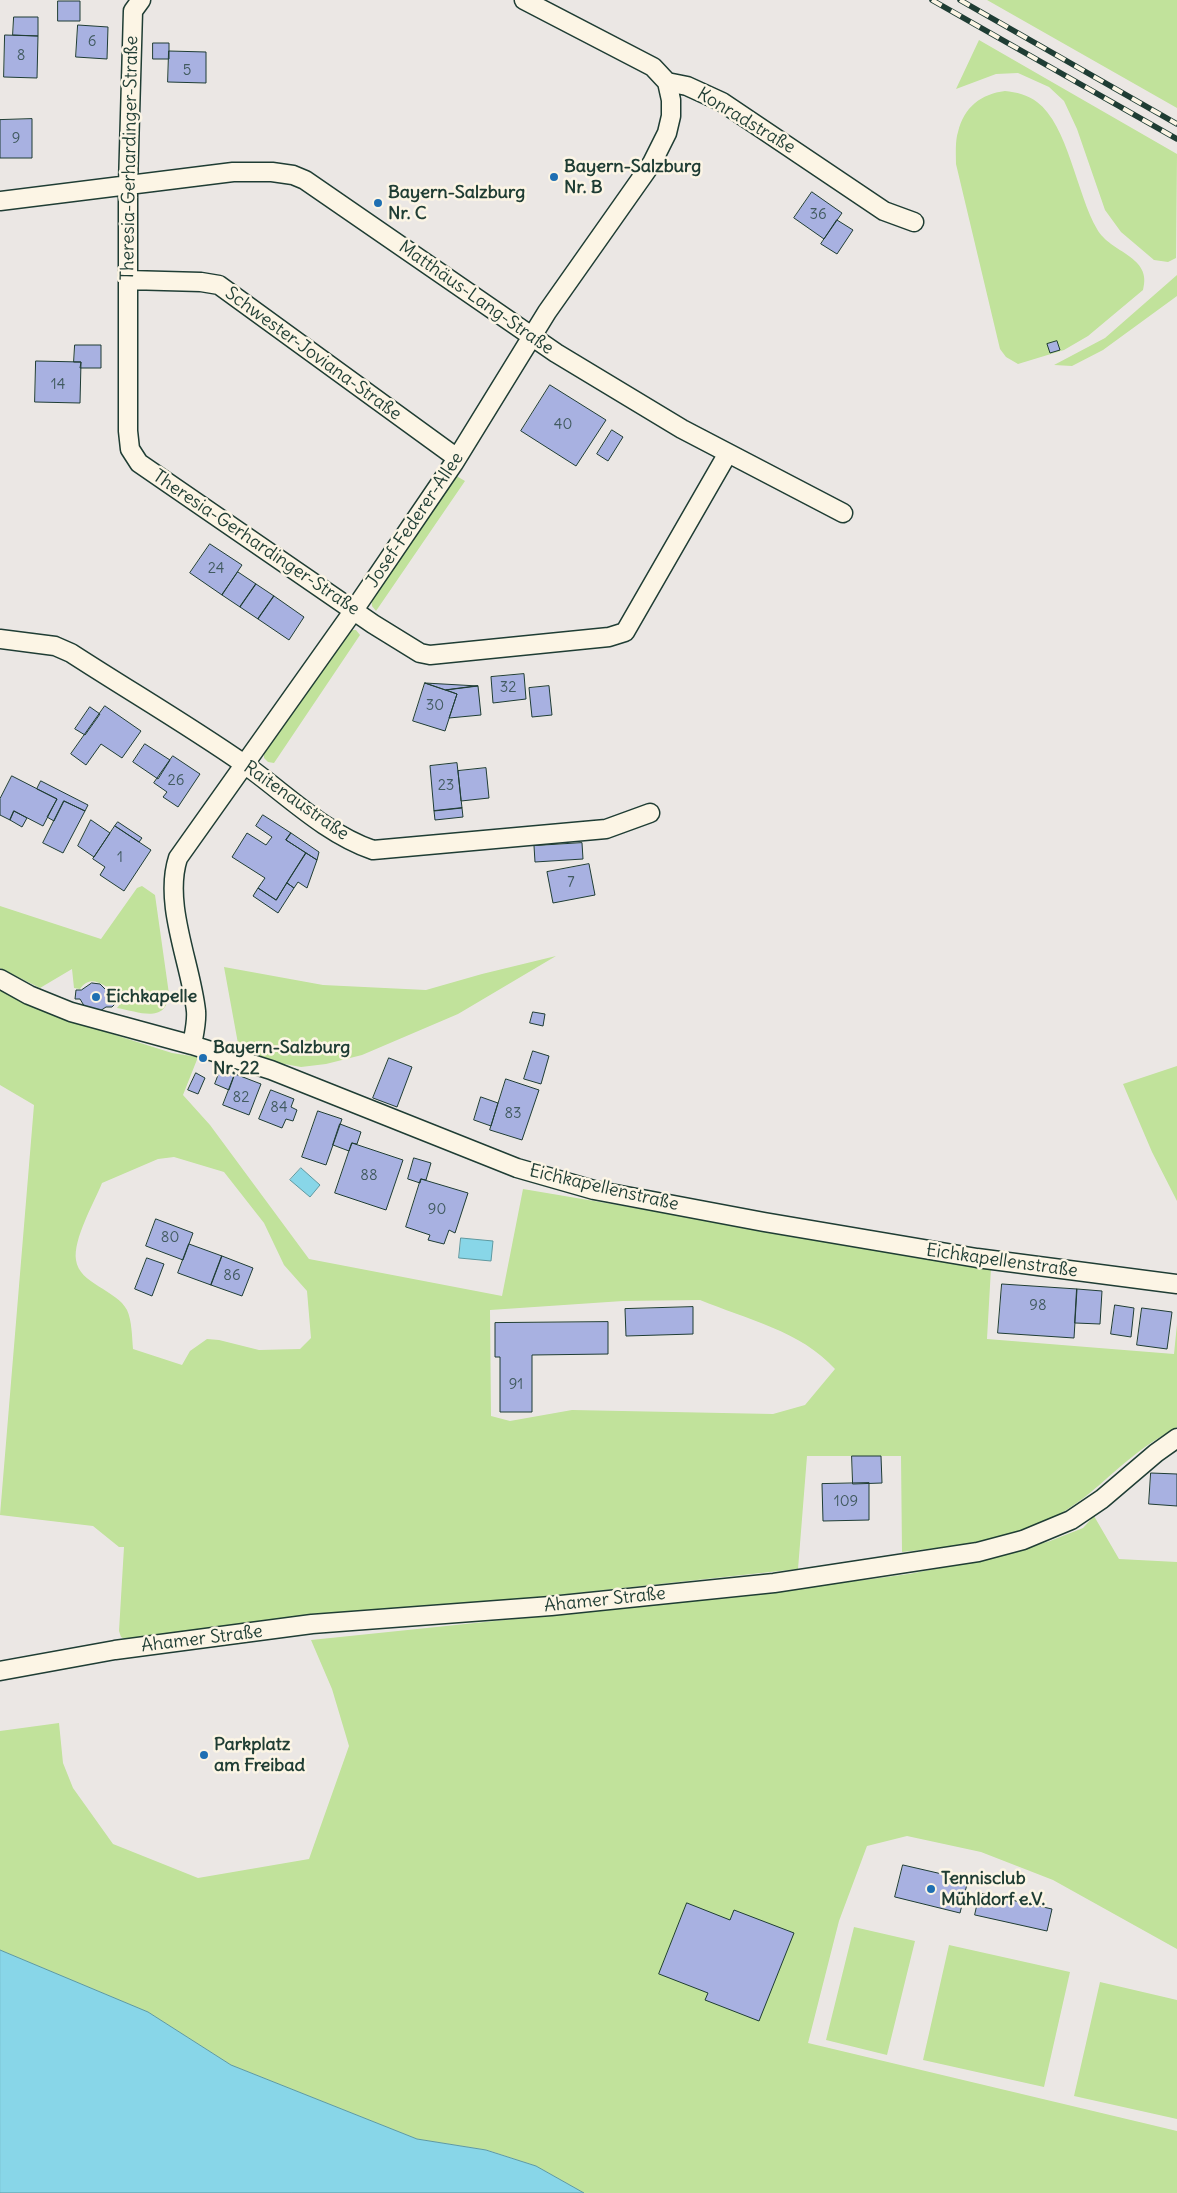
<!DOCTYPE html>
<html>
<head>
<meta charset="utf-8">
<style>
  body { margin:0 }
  canvas { display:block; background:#ebe7e4 }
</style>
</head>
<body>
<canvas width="1177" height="2193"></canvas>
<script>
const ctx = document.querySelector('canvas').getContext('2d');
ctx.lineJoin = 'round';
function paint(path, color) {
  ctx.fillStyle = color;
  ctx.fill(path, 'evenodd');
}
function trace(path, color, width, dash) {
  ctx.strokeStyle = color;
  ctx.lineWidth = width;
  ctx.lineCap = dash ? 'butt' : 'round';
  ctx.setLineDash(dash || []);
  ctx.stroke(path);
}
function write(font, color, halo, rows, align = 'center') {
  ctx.font = font + ' Delius,sans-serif';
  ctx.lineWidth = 5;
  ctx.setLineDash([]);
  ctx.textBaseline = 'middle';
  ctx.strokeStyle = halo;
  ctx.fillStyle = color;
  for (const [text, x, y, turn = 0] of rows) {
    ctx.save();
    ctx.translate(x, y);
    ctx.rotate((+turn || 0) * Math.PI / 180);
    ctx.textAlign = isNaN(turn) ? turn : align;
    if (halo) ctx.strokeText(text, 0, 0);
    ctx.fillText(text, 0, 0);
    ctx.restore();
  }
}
paint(new Path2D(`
  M987,0H1177V108Z
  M979,40L1177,154L1176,258L1168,262L1154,260L1121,232L1105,210L1077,129L1064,101L1049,87L1018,73L996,74L956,89Z
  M1005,91C1016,92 1028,95 1037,102C1068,125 1077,195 1097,229C1110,253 1153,256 1143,290L1088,336L1064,350L1018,364L1006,357L1000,349L956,164C956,154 955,141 958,132C964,107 981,94 1005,91Z
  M1177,275V296L1103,350L1072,366L1054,365L1105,338Z
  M453,474L465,481L376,611L372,606L371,595Z
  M347,630H356L360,635L274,763L268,762L264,758V752Z
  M142,886L155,895L169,994C166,1024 140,1012 117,1008C123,1002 121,997 116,991C104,988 92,972 80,989L74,988L72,969L40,988L0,968V906L101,939L137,888Z
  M556,956L458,1014L362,1055L326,1064L301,1067L279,1063L239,1049L224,967L323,985L426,990L482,974Z
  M0,990L49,1014L172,1053L198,1057L183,1095L210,1125L309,1259L502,1296L523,1189L991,1268L987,1339L1174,1354L1177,1324V1427C1166,1433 1155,1440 1145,1447C1114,1469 1088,1500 1054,1517C1007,1541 954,1546 902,1552L901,1456H807L798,1569L476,1604L302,1616L127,1640L121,1637L119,1631L124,1547H119L93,1526L0,1515L34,1105L0,1085ZM174,1157L224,1172L264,1223L284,1265L307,1291L311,1338L300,1349L259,1350L219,1340L207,1339L190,1351L182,1365L133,1349C132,1337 132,1321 127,1310C117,1290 79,1284 76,1260C73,1239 94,1203 102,1183L158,1159ZM700,1300C746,1319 801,1331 835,1369L805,1405L773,1414L572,1410L510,1421L491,1416L490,1310L623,1301Z
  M1177,1066V1201L1152,1152L1123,1084Z
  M1094,1516L1119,1559L1177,1562V1949L1053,1880L981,1852L907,1836L867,1846L839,1921L808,2043L1177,2131V2193H584L536,2166L487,2150L417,2139L231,2065L148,2012L0,1950V1731L59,1723L63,1763L73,1788L113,1844L198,1878L309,1859L349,1746L332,1689L311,1640L765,1593L909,1574L996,1557L1050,1541L1083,1528Z
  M854,1927L915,1941L887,2055L826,2040Z
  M949,1945L1070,1972L1044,2087L923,2060Z
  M1100,1982L1177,2000V2119L1074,2096Z`), '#c1e29b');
const water = new Path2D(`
  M301,1168L320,1185L310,1197L290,1180Z
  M461,1238L493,1241L491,1261L459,1258Z
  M0,1950L148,2012L231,2065L417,2139L486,2150L536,2166L584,2193H0Z`);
paint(water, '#88d6e8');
trace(water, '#5e99a0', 1);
const building = new Path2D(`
  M58,1H80V21H58Z
  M14,17H38V36L13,35Z
  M78,25L108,27L107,59L76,57Z
  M5,35L38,36L37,78L4,77Z
  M153,43H169V59H153Z
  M169,51L206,52V83L168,82Z
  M32,119V158H0V120Z
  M812,192L842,213L824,239L794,218Z
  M837,220L853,230L837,254L821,244Z
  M1057,341L1060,350L1050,353L1047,344Z
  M75,345H101V368H80L81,362H74Z
  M36,361L81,362L80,403L35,402Z
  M550,385L606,420L576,466L521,431Z
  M612,430L623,437L608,461L597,454Z
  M210,544L242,565L222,595L190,573Z
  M238,572L256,584L240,607L222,595Z
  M256,584L274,596L258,619L240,607Z
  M274,596L304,617L289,640L258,619Z
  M524,674L526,699L493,703L491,677Z
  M425,683L478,686L446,690Z
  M425,683L457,694L445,731L413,721Z
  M478,686L481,715L449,718L457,694L446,690Z
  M549,686L552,715L532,717L529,688Z
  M105,706L141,731L122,758L101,744L86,765L71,754Z
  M90,707L100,714L85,735L75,729Z
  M145,744L170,760L158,779L133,762Z
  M173,756L200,774L178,807L163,797L167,792L154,783Z
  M457,763L462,808L434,811L430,766Z
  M486,768L489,798L461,801L458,771Z
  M12,776L57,799L43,826L14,811L10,820L0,815V799Z
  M41,781L88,805L85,811L64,801L54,821L47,817L57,799L37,789Z
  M64,801L85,811L63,853L43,843Z
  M462,808L463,817L435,820L434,811Z
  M14,811L27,818L22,827L10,820Z
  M263,815L291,833L286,840L306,853L276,900L258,888L265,878L232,857L247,833L266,845L272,837L256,826Z
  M91,820L110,833L94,857L78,846Z
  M118,822L142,838L139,842L115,826Z
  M115,826L151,850L124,891L100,875L105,867L93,859Z
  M291,833L319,852L317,860L286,840Z
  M582,843L583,859L535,862L534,846Z
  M306,853L317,860L307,888L298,882L294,888L287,883Z
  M589,864L595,895L553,903L547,872Z
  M287,883L294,888L278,913L253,896L258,888L276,900Z
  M92,983L100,984L107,991H114L118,996L117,1002L112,1007H106L100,1011L93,1012L86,1009L80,999H75L76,990H81Z
  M533,1012L545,1014L543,1026L530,1023Z
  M533,1051L549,1056L541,1084L524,1079Z
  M389,1058L412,1067L397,1107L373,1098Z
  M220,1071L234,1076L229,1090L215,1084Z
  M196,1073L205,1078L198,1094L188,1090Z
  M235,1074L261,1084L249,1115L223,1105Z
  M506,1079L539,1090L522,1140L490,1130Z
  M271,1090L294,1099L291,1107L297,1110L293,1121L286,1119L282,1128L259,1119Z
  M481,1097L498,1103L491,1126L474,1120Z
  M318,1111L342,1119L326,1165L302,1157Z
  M340,1124L361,1132L357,1144L352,1143L349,1151L333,1145Z
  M352,1143L403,1160L386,1210L335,1193Z
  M414,1158L431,1163L426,1180L421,1179L420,1183L408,1179Z
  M421,1179L468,1193L455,1233L449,1230L444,1244L428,1240L430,1235L406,1227Z
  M156,1219L193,1233L183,1260L146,1246Z
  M189,1244L222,1256L211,1285L178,1273Z
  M222,1256L253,1268L242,1296L211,1285Z
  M147,1258L164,1264L152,1296L135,1289Z
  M1002,1284L1077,1289L1074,1338L998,1333Z
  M1077,1289L1102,1291L1100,1324L1075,1323Z
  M1115,1305L1134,1308L1131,1337L1111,1334Z
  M693,1307V1334L626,1336L625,1309Z
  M1142,1308L1172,1312L1167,1349L1137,1345Z
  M608,1322V1354L532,1355V1412H500V1357H495V1323Z
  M852,1456H881L882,1483L853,1484Z
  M1151,1473L1177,1474V1506L1149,1504Z
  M869,1483V1520L823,1521L822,1484Z
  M903,1865L968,1880L960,1913L895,1897Z
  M980,1893L1052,1909L1047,1931L975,1915Z
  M687,1903L730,1920L734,1910L794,1933L759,2021L705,2000L708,1993L659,1974Z`);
paint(building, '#a8b1e1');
trace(building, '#1f3d34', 1);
const minor = new Path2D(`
  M141,0L133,11L128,185V431L130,449L139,463L373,624L420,653L430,655L609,637L625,632L728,453
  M524,0L653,67L667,82L687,86L722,102L884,211L914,222
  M0,201L233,172H272L293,175L305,180L556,353L682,429L843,513
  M128,280L201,282L219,285L457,458
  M0,639L55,646L71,653C128,690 188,725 244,764C285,793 324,833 373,850L606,829L650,813
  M0,979L29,995L71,1012L192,1045L271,1070L517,1168L594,1190L764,1222L977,1258L1177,1284
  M192,1045C194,1034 197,1022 196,1011C191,964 163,904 178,858L354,610L454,463L547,312L652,163L667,133L671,116V100L667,82
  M0,1671L115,1650L312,1624L551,1606L774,1583L978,1552L1023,1540L1071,1520L1102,1499L1156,1453L1177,1438`);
trace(minor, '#1f3d34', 21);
trace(minor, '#fcf5e5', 18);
const rail = new Path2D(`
  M932,0L1177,139
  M960,0L1177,124`);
trace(rail, '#1f3d34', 5.5);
trace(rail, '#fcf5e5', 4, [11]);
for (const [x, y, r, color] of [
  [554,177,5,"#1f6fb2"],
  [378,203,5,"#1f6fb2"],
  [96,997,5,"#1f6fb2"],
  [203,1058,5,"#1f6fb2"],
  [204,1755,5,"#1f6fb2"],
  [931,1889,5,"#1f6fb2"]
]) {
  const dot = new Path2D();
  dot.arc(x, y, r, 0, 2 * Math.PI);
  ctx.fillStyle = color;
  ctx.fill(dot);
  trace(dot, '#fcf5e5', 2);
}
write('15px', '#415a5f', null, [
  ["6",92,42],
  ["8",21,56],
  ["5",187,71],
  ["9",16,139],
  ["36",818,215],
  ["14",58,385],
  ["40",563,425],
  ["24",216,569],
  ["32",508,688],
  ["30",435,706],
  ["26",176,781],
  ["23",446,786],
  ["1",120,858],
  ["7",571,883],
  ["82",241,1098],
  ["84",279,1108],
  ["83",513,1114],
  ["88",369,1176],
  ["90",437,1210],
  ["80",170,1238],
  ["86",232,1276],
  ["98",1038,1306],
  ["91",516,1385],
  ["109",846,1502]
]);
write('18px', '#1f3d34', '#fcf5e5', [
  ["Konradstraße",746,121,31],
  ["Theresia-Gerhardinger-Straße",130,158,-89],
  ["Matthäus-Lang-Straße",476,298,35],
  ["Schwester-Joviana-Straße",313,354,36],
  ["Josef-Federer-Allee",415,520,-56],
  ["Theresia-Gerhardinger-Straße",256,543,34],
  ["Raitenaustraße",296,801,35],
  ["Eichkapellenstraße",604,1188,13],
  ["Eichkapellenstraße",1002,1261,8],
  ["Ahamer Straße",605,1600,-6],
  ["Ahamer Straße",202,1639,-7]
]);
write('bold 18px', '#1f3d34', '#fcf5e5', [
  ["Bayern-Salzburg",564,167],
  ["Nr. B",564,188],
  ["Bayern-Salzburg",388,193],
  ["Nr. C",388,214],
  ["Eichkapelle",106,997],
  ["Bayern-Salzburg",213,1048],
  ["Nr. 22",213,1069],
  ["Parkplatz",214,1745],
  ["am Freibad",214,1766],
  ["Tennisclub",941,1879],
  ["Mühldorf e.V.",941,1900]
], 'left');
</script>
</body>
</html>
